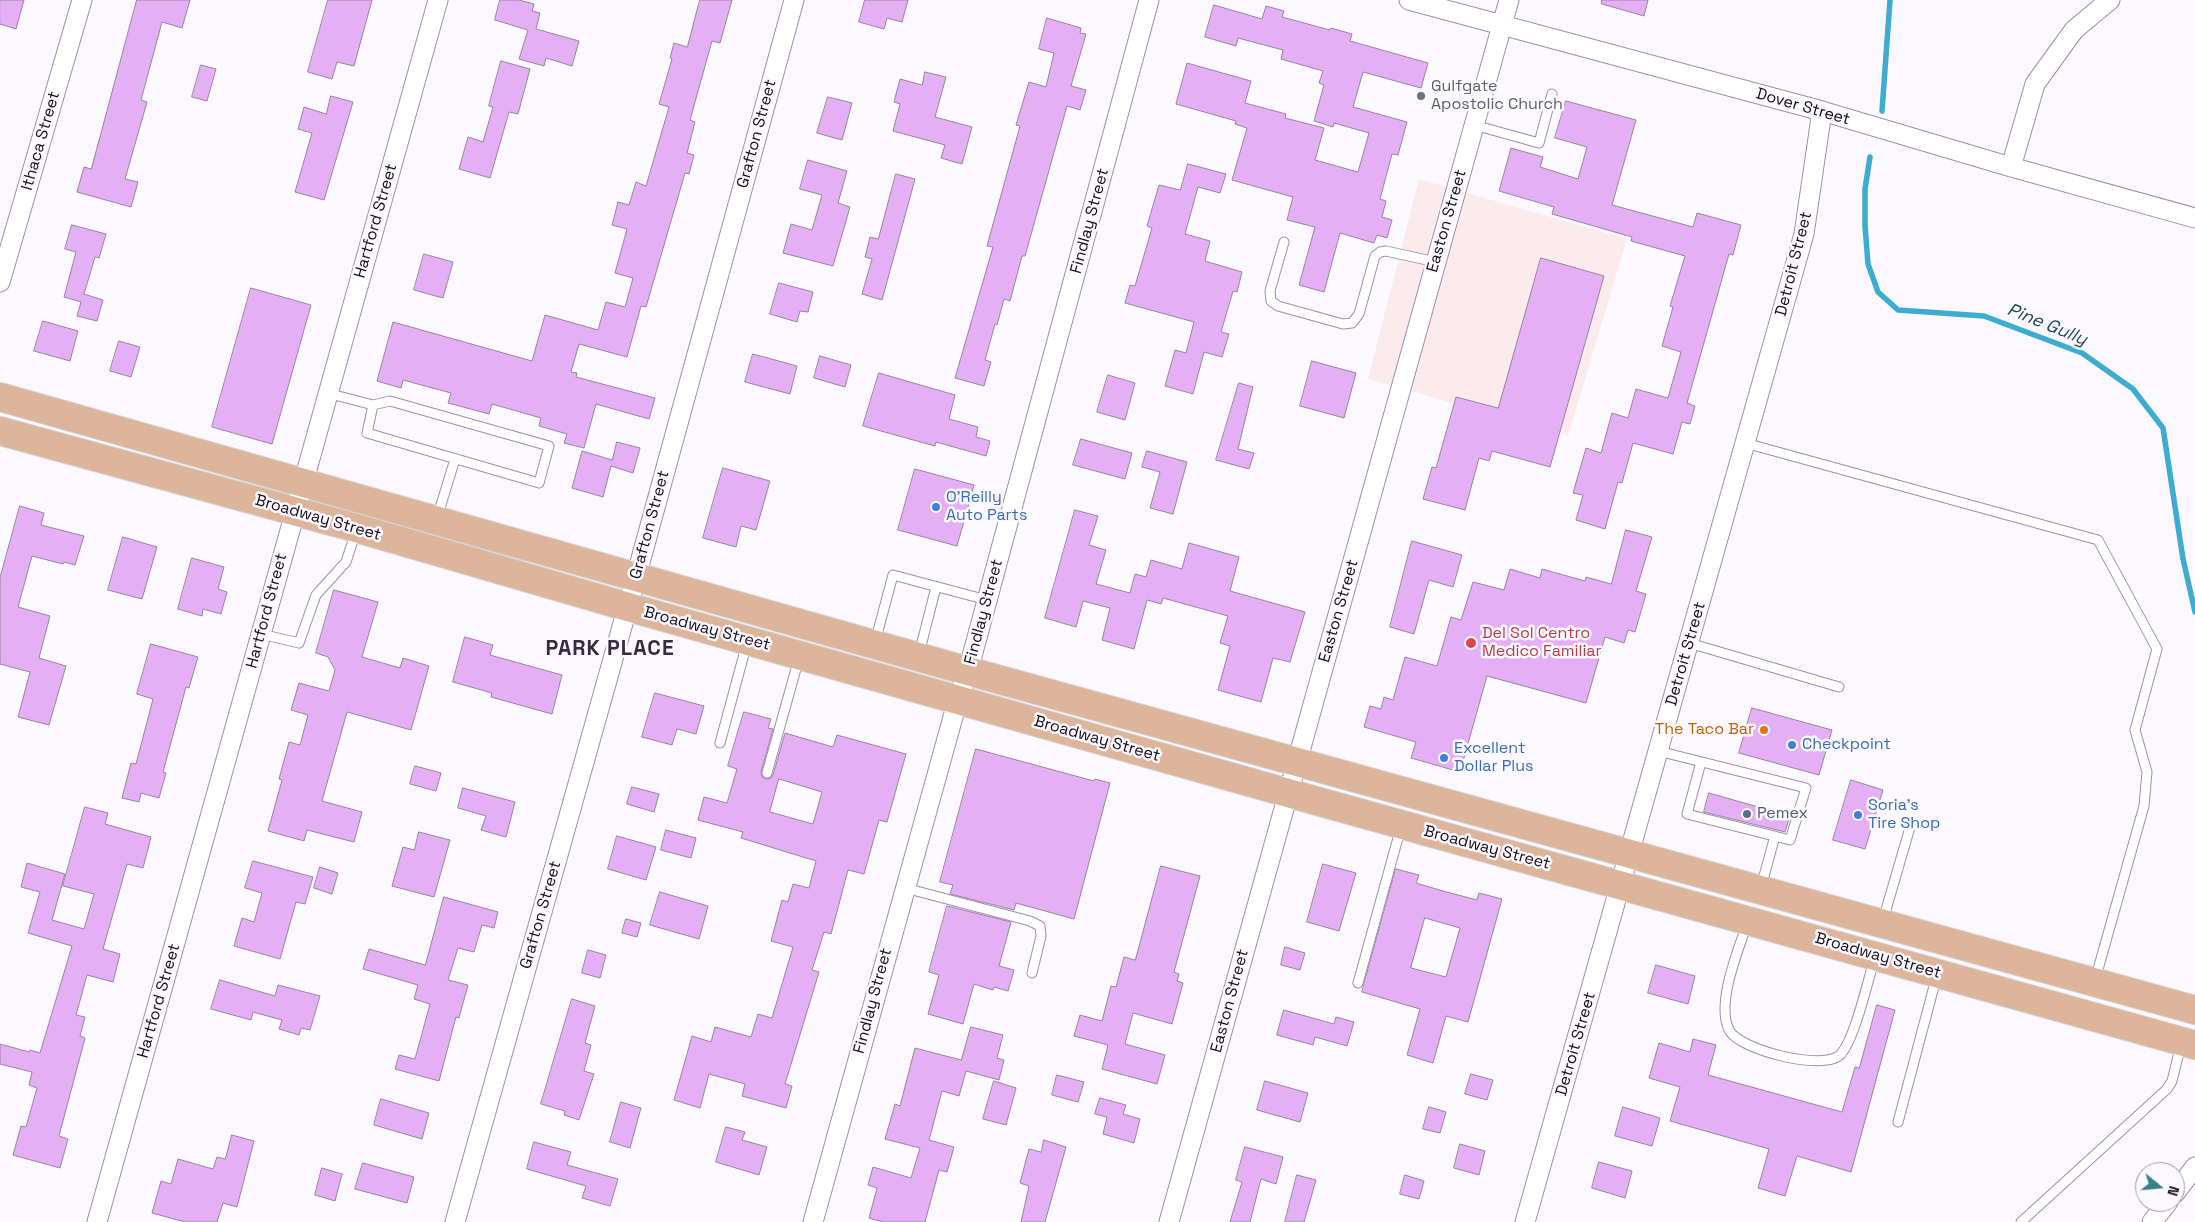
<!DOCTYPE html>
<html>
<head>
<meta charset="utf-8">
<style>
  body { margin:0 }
  #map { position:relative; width:2195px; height:1222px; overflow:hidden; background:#fcf8ff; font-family:"Space Grotesk",sans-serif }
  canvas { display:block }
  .north { position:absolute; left:2135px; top:1162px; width:50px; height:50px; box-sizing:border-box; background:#fcf8ff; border:1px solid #9f9aa2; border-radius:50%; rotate:107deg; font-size:14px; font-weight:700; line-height:20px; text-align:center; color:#130d17 }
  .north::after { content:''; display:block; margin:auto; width:18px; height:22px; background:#3a7f8c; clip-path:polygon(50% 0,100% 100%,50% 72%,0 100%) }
</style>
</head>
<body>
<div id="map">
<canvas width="2195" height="1222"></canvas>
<div class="north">N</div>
</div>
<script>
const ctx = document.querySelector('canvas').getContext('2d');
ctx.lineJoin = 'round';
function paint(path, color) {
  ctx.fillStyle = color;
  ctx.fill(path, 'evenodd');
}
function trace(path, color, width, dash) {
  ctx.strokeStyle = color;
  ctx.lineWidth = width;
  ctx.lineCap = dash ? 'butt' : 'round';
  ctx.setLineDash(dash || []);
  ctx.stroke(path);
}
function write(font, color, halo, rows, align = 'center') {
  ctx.font = font + ' "Space Grotesk",sans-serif';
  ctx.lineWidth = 5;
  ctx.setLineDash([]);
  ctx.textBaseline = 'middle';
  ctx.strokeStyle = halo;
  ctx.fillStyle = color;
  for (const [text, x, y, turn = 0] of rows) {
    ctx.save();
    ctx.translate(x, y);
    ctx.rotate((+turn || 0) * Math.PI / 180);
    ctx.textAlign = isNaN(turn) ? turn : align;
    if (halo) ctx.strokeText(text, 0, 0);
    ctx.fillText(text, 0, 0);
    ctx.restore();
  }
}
paint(new Path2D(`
  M1419,179L1627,239L1568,436L1368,379Z`), '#fcebec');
trace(new Path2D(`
  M1882,111L1890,0
  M1870,157L1865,189V226L1868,264L1878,292L1898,310L1984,316L2082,353L2133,389L2163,428L2183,559L2195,612`), '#3dacd0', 5.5);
const building = new Path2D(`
  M0,0H24L16,29L0,24Z
  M137,0H190L182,28L162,22L141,100L147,102L125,179L138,182L131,207L77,192L84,167L91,169Z
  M328,0H372L354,66L337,62L332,79L308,72Z
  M500,0H519L534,4L532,11L540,13L536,29L579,41L572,66L546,58L544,66L519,59L528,30L495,20Z
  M700,0H732L720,43L712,41L690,120L695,122L687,153L694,155L689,174L685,173L646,307L641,306L627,357L579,344L571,372L577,373L576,377L655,398L649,419L596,404L584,448L564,443L567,434L539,426L541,418L492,404L489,414L448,403L451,393L403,380L401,388L377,381L393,322L532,361L545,315L598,330L606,302L625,307L633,278L615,273L627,229L612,225L618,202L629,205L636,182L646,186L669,107L659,104L672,59L670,58L674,43L687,47Z
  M865,0H908L902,22L887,18L884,29L859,22Z
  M1602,0H1648L1644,16L1602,4Z
  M1214,5L1262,19L1266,6L1284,11L1282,17L1330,30L1331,28L1352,34L1350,41L1428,63L1421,88L1363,72L1353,107L1407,122L1398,155L1392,154L1380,199L1386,201L1382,217L1392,220L1387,238L1377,235L1374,243L1340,233L1324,292L1299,285L1315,227L1287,220L1293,197L1232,180L1247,128L1235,124L1236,121L1176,104L1187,63L1251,81L1245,103L1286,114L1285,118L1324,128L1315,160L1358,172L1369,133L1334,123L1333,127L1314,121L1324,85L1319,83L1323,71L1281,59L1283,50L1238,38L1236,46L1205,37Z
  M1047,18L1081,28L1080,33L1086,34L1071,86L1086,90L1080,110L1067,106L1025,256H1022L1010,301L1004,299L997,325L995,324L985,360L991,362L984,386L955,378L993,247L987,246L1020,126L1016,125L1029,82L1046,87L1054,53L1039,49Z
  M501,61L530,69L518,114L509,112L490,178L459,169L468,137L483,142L493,107L489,106Z
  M201,65L216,69L207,101L192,97Z
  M925,72L946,77L935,117L972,127L962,164L941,158L945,145L893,131L900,104L894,102L900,79L922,85Z
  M331,96L353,102L324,200L295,192L312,133L298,129L304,107L326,114Z
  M828,97L852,103L842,140L817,133Z
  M1566,101L1636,120L1612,205L1693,227L1697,213L1741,225L1733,255L1729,254L1687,403L1695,406L1690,424L1682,422L1673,454L1633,443L1622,483L1618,482L1605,529L1576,520L1583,495L1573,493L1586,448L1601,453L1612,413L1628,418L1636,389L1668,398L1681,352L1662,346L1673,307L1670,306L1685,256L1631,241L1632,237L1552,214L1554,207L1499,191L1511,148L1543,157L1540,167L1578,179L1587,147L1555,138Z
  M808,160L847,171L838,203L850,207L833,266L783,253L791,224L812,230L822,195L800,189Z
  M1188,164L1226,174L1220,193L1198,187L1185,234L1210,241L1205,261L1242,272L1237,292L1233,291L1221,332L1229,334L1222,357L1204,352L1193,394L1165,386L1175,350L1186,353L1194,322L1125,303L1130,285L1135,286L1152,228L1147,226L1159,185L1180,190Z
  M896,174L915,179L882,300L862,294L872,259L865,257L870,237L878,239Z
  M72,225L106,234L99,258L95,257L84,294L103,300L97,321L77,316L81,302L64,297L76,252L65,249Z
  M424,254L453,262L443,298L414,290Z
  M1541,258L1604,276L1550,467L1492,451L1489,461L1479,458L1465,510L1423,499L1432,467L1436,468L1456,397L1498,408Z
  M779,283L813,292L808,312L800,311L797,322L770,314Z
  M251,288L311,305L272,444L212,427Z
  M43,321L78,331L70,361L34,351Z
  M119,341L140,347L131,377L110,371Z
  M753,354L797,366L790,394L745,382Z
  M820,356L851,365L845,387L814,378Z
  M1312,361L1356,373L1344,418L1300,406Z
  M879,373L955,395L949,419L978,427L976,437L990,441L986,456L936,442L935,446L863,426Z
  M1108,375L1135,383L1125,420L1097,412Z
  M1239,383L1253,387L1238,449L1254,453L1249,469L1216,460Z
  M1081,439L1132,453L1125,479L1073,465Z
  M617,442L640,448L633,473L611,466L603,497L572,488L582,451L612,460Z
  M1147,451L1187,462L1173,514L1150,508L1160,472L1142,467Z
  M723,468L770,481L756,530L741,526L736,547L703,538Z
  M915,469L974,485L957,546L898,530Z
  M20,506L44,513L41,525L84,536L75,565L64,562L63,564L32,556L18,607L50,616L39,658L66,666L49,725L18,717L30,672L0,664V578Z
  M1075,510L1098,516L1089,545L1106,550L1096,584L1130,593L1135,574L1146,577L1151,560L1182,569L1189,543L1239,557L1230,591L1305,612L1290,662L1273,658L1261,702L1218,690L1230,646L1220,643L1228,616L1163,598L1161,604L1147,600L1134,649L1102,640L1110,608L1083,601L1076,627L1045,618Z
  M1626,530L1652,537L1636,591L1646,594L1635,632L1628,630L1624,643L1605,637L1586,703L1487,676L1460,772L1411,758L1416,742L1364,727L1370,706L1381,709L1384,697L1393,700L1405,657L1437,666L1451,617L1461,620L1473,582L1504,590L1510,569L1540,578L1542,569L1585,581L1586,577L1611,584Z
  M123,537L157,547L142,599L108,590Z
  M1412,541L1462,555L1453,587L1429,580L1414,634L1390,627Z
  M192,558L224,567L218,589L227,592L221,614L203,609L202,616L178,609Z
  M334,590L378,602L362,657L400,668L403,658L429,666L411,730L347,712L322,801L362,812L354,842L307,830L304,841L268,831L282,780L279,779L289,742L300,745L308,715L291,710L299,683L329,691L335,670L328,657L316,653Z
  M465,637L493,645L490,655L562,675L552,714L491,697L492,693L453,682Z
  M151,644L198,657L189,688L186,687L163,772L166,773L159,798L141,793L139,802L122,798L131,763L136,764L153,699L137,694Z
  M655,693L704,706L696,734L677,729L672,745L642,737Z
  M1752,708L1832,730L1819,775L1739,753Z
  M744,712L771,719L768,728L773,729L761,772L762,777L766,779L771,778L773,775L785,733L833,747L837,735L906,754L887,822L879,820L864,874L848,870L831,934L824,932L812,970L819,972L785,1084L792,1086L786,1108L742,1096L745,1084L709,1074L700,1108L674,1100L692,1036L711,1042L715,1027L751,1037L758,1014L772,1018L793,947L771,941L782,900L788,902L793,884L809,888L816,861L741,838L743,832L698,820L704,797L727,803L737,769L728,766ZM779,779L822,792L813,824L770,812Z
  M976,749L1094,781L1095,779L1110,783L1074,919L1016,903L1014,910L950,894L953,885L940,882Z
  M415,766L441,773L436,791L410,784Z
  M1851,780L1883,790L1865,849L1833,840Z
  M632,787L659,794L654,812L627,804Z
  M463,788L515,802L506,837L481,830L486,816L458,808Z
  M1709,793L1790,816L1785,832L1704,812Z
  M85,807L108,813L105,824L151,837L143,868L127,864L103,949L120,954L113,982L87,975L76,1015L85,1017L80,1036L85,1038L59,1136L68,1139L60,1168L13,1155L21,1126L26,1127L37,1088L29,1085L32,1072L0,1064V1044L29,1052L30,1050L40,1053L72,946L28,933L40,892L21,887L27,863L65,874L52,920L84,929L94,894L63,886Z
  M666,830L696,838L691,858L661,850Z
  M419,832L450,840L434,897L392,886L403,847L414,850Z
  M617,836L656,847L646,880L608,869Z
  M253,861L313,877L305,904L296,902L280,959L234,946L242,918L254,922L262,893L245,888Z
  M1323,864L1356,873L1339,931L1307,922Z
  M1161,866L1200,876L1174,972L1179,974L1177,981L1183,983L1172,1024L1133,1013L1125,1044L1165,1055L1157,1084L1102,1069L1108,1045L1074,1036L1080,1015L1102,1021L1111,986L1116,987L1124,957L1135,960Z
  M320,867L338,873L332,894L314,888Z
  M1396,869L1419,875L1416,883L1443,891L1477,900L1479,893L1502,899L1468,1022L1446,1016L1433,1063L1407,1055L1420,1009L1362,992ZM1425,918L1460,928L1446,977L1411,968Z
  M660,892L708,906L699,939L650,925Z
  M444,897L498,912L494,928L482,925L474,952L458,948L448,980L468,985L459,1018L456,1017L439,1081L395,1069L399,1055L415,1059L430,1004L414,999L418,985L363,969L369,949L425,965Z
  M947,906L1011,922L999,966L1014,970L1008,991L994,987L993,990L974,984L963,1024L928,1014L939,975L929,972Z
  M626,919L641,923L637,937L622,933Z
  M1285,947L1305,953L1300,970L1281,965Z
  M588,950L606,955L600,978L582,973Z
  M1656,965L1695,976L1688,1004L1648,993Z
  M220,980L275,996L278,985L320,996L310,1030L301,1028L299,1035L279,1029L282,1020L253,1012L251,1020L211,1009Z
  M572,999L595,1006L585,1043L591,1045L584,1071L594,1074L579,1120L564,1115L565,1111L541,1104Z
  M1877,1005L1895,1010L1851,1172L1797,1156L1785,1196L1758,1188L1769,1149L1670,1121L1680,1087L1649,1078L1659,1043L1690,1052L1693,1039L1716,1045L1708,1075L1842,1112L1855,1067L1859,1068Z
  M1284,1010L1334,1024L1336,1017L1354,1022L1347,1046L1315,1037L1313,1045L1277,1035Z
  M971,1027L1003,1035L997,1058L1004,1060L999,1080L966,1071L959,1096L942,1091L929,1140L954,1147L947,1172L939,1170L925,1222H883L869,1218L877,1188L868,1185L873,1167L911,1178L920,1148L885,1139L895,1104L900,1106L915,1048L961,1060Z
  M1471,1074L1493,1080L1487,1100L1465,1094Z
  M1057,1075L1084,1082L1078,1102L1052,1095Z
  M994,1081L1016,1088L1006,1125L983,1119Z
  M1265,1081L1308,1093L1300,1122L1257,1110Z
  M1100,1098L1126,1105L1123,1114L1140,1119L1134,1143L1103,1134L1107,1117L1095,1114Z
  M381,1099L429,1113L422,1139L374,1125Z
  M621,1102L641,1108L630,1148L610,1142Z
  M1429,1107L1446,1112L1440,1133L1423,1129Z
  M1623,1107L1660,1118L1652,1146L1615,1136Z
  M726,1127L745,1132L742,1140L767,1147L759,1175L716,1162Z
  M232,1135L254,1141L237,1207L223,1203L217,1222H185L152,1213L161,1181L171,1184L178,1159L213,1169L217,1157L225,1159Z
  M1044,1140L1066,1147L1045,1222H1021L1029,1186L1020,1183L1029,1149L1041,1152Z
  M534,1142L571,1152L567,1165L618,1179L610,1206L582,1198L586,1186L527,1169Z
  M1460,1144L1485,1151L1479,1175L1454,1168Z
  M1245,1147L1283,1157L1276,1184L1261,1179L1250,1222H1230L1242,1182L1236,1180Z
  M1599,1162L1632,1171L1625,1198L1592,1188Z
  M363,1163L414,1177L407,1203L355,1189Z
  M322,1168L342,1174L335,1201L315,1195Z
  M1297,1175L1316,1180L1304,1222H1285Z
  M1405,1175L1424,1181L1419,1199L1400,1194Z`);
paint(building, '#e4aff4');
trace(building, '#9985a0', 1);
const lane = new Path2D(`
  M1474,125L1539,143L1552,94
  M1284,242L1270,291L1271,301L1278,306L1343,324L1352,323L1359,314L1375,256L1380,252L1386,251L1436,262
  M327,393L373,405L390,401L549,446L539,483L367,433L373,405
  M1745,443L2098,540L2157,649L2135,730L2147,772L2144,806L2095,980
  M437,518L455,459
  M261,634L299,643L316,595L346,562L356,531
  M875,642L893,575L987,600
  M1689,643L1839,687
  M919,654L936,587
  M720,743L747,643
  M1658,751L1806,788L1790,840L1687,814L1701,762
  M767,773L799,658
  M1761,887L1775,836
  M905,888L1030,921L1040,926L1041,936L1032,973
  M1883,920L1911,824
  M1747,924C1738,951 1716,1003 1729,1030C1739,1050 1825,1072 1841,1054C1856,1036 1867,982 1875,958
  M1358,983L1401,827
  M1898,1122L1937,975
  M2021,1222L2167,1089L2172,1081L2181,1044`);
const street = new Path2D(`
  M1409,0L1822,111L2011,167L2195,218
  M2011,167L2035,84L2074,30L2110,0
  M0,282L82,0
  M2175,1193L2195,1167
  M97,1222L438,0
  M455,1222L636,577L794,0
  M813,1222L958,699L968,671L1149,0
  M1169,1222L1509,0
  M1525,1222L1804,234L1822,111
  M2152,1222L2168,1202`);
const primary = new Path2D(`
  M0,397L968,671L2195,1010
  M0,431L356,528L628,607L1288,793L2195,1045`);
trace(lane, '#9f8eac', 11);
trace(street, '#9f8eac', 21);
trace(primary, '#d5d3d5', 30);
trace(lane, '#fff', 9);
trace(street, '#fff', 19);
trace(primary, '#dcb59a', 28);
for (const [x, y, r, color] of [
  [1421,96,5,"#6b7280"],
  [936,507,5,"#3f7fe0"],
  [1471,643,6,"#e0444e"],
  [1764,730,5,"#e8710a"],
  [1792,745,5,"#3f7fe0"],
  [1444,758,5,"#3f7fe0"],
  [1747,814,5,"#5c6f8a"],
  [1858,815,5,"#3f7fe0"]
]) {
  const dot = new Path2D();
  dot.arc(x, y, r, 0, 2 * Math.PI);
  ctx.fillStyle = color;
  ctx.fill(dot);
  trace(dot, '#fcf8ff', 2);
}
write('16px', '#5b616d', '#fcf8ff', [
  ["Gulfgate",1431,87],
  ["Apostolic Church",1431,105]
], 'left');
write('16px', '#130d17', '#fcf8ff', [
  ["Dover Street",1803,107,16],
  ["Grafton Street",757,134,-75],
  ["Ithaca Street",41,141,-74],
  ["Hartford Street",376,221,-74],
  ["Findlay Street",1090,221,-75],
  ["Easton Street",1447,221,-74],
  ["Detroit Street",1794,264,-76],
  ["Broadway Street",318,518,16],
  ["Grafton Street",650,525,-75],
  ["Hartford Street",267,611,-75],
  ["Easton Street",1339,611,-74],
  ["Findlay Street",984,612,-75],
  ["Broadway Street",707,629,15],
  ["Detroit Street",1686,654,-74],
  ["Broadway Street",1097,739,16],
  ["Broadway Street",1487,848,15],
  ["Grafton Street",541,915,-74],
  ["Broadway Street",1878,956,16],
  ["Hartford Street",159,1001,-74],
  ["Findlay Street",873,1001,-75],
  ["Easton Street",1230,1001,-75],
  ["Detroit Street",1576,1044,-74]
]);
write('16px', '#366cbe', '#fcf8ff', [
  ["O'Reilly",946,498],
  ["Auto Parts",946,516],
  ["Checkpoint",1802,745],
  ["Excellent",1454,749],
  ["Dollar Plus",1454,767],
  ["Soria's",1868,806],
  ["Tire Shop",1868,824]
], 'left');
write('16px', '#be3a42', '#fcf8ff', [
  ["Del Sol Centro",1482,634],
  ["Medico Familiar",1482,652]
], 'left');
write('16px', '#c56008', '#fcf8ff', [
  ["The Taco Bar",1754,730]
], 'right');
write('16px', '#4e5e75', '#fcf8ff', [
  ["Pemex",1757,814]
], 'left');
write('italic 18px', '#1d4b5b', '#fcf8ff', [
  ["Pine Gully",2047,325,22]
]);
ctx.letterSpacing = '1px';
write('bold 21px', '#382a42', '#fcf8ff', [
  ["PARK PLACE",610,649]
]);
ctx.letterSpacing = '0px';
</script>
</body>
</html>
